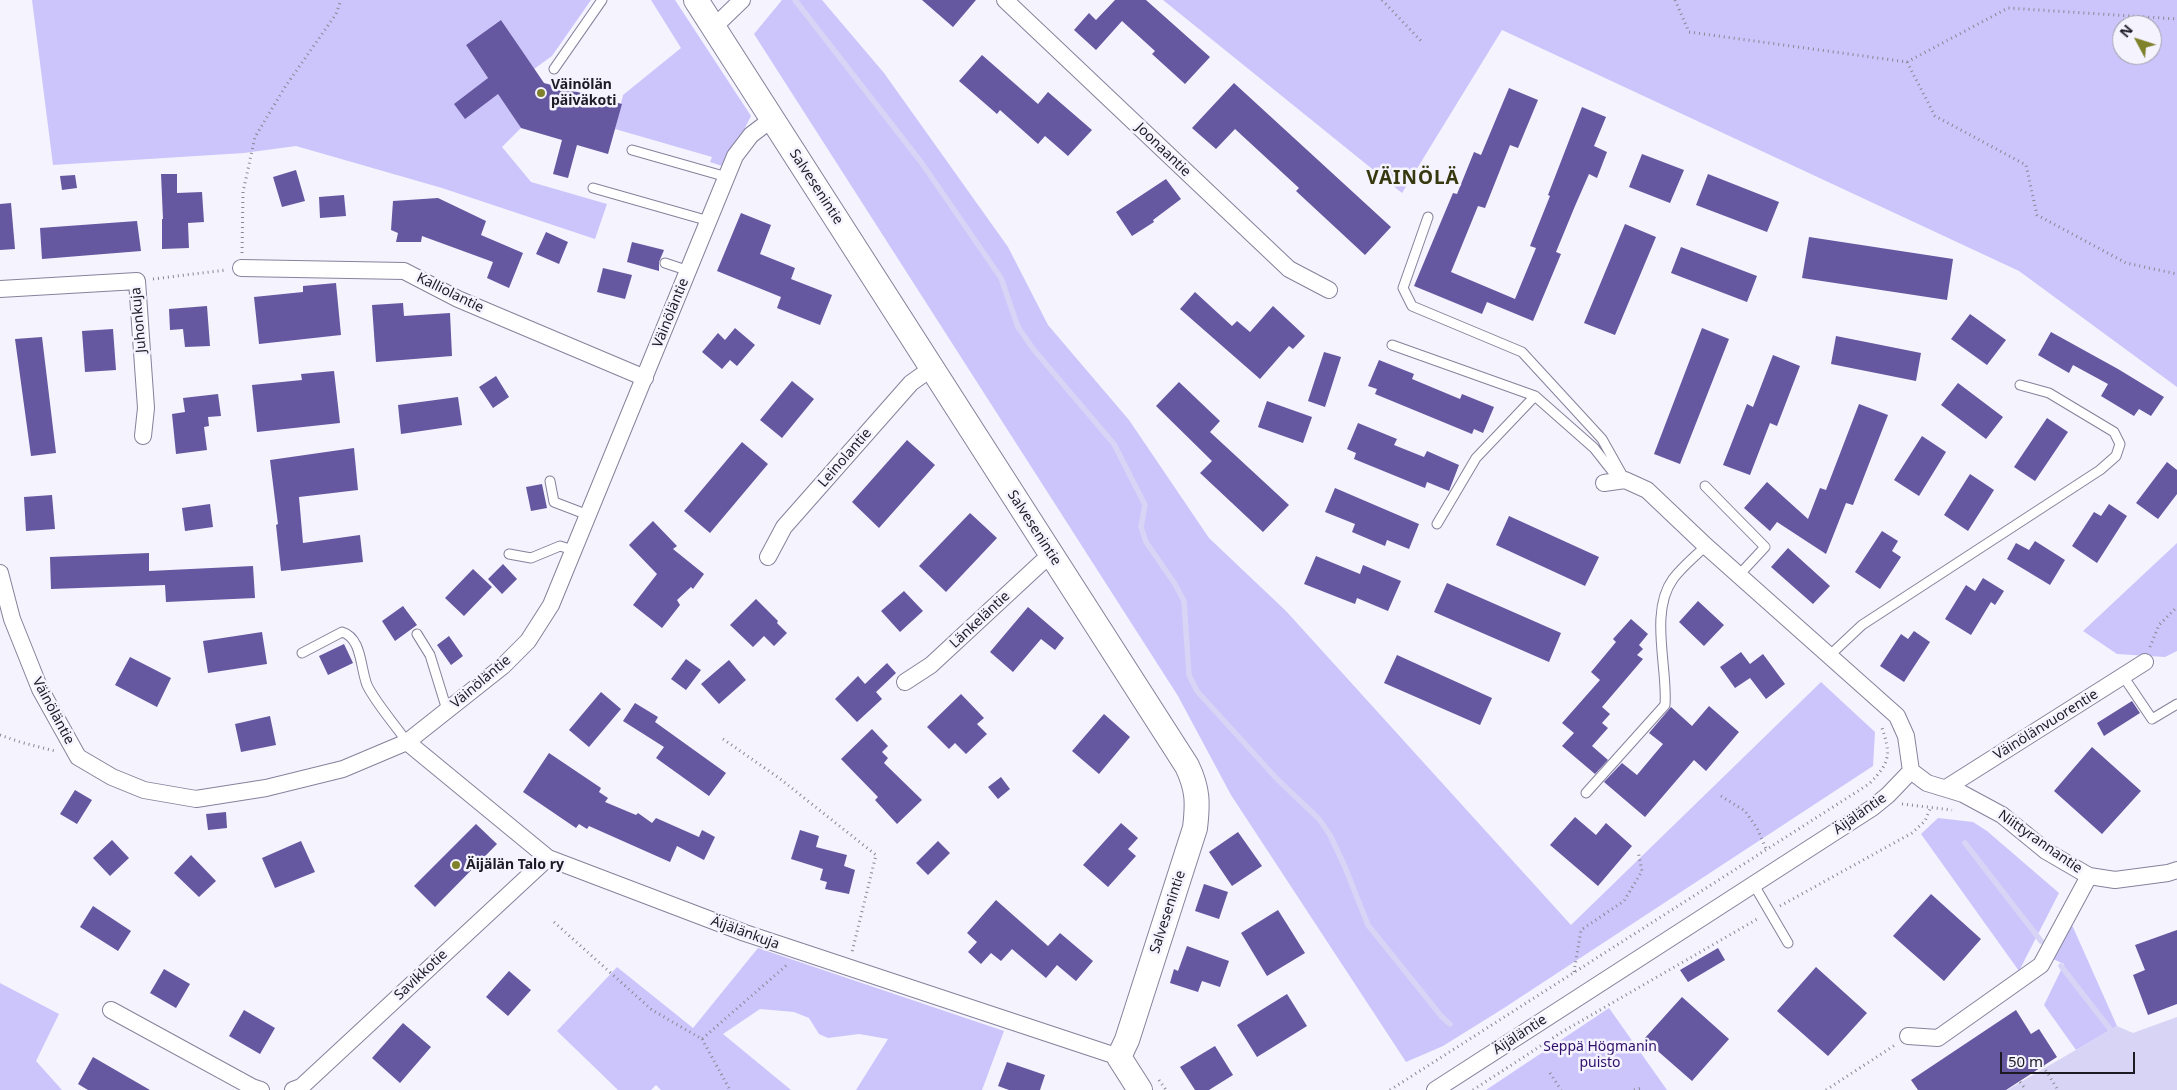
<!DOCTYPE html>
<html>
<head>
<meta charset="utf-8">
<style>
  body { margin:0 }
  #map { position:relative; width:2177px; height:1090px; overflow:hidden; background:#f4f3fe; font-family:"Noto Sans",sans-serif }
  canvas { display:block }
  .north { position:absolute; left:2112px; top:15px; width:50px; height:50px; box-sizing:border-box; background:#f4f3fe; border:1px solid #9e9da7; border-radius:50%; rotate:310deg; font-size:14px; font-weight:700; line-height:20px; text-align:center; color:#1c1b24 }
  .north::after { content:''; display:block; margin:auto; width:18px; height:22px; background:#7f812b; clip-path:polygon(50% 0,100% 100%,50% 72%,0 100%) }
  .scale { position:absolute; left:2000px; top:1052px; width:135px; height:22px; box-sizing:border-box; border:2px solid #1c1b24; border-top:0; padding-left:6px; font-size:15px; line-height:18px; white-space:nowrap; color:#1c1b24; -webkit-text-stroke:4px #f4f3fe; paint-order:stroke }
</style>
</head>
<body>
<div id="map">
<canvas width="2177" height="1090"></canvas>
<div class="north">N</div>
<div class="scale">50 m</div>
</div>
<script>
const ctx = document.querySelector('canvas').getContext('2d');
ctx.lineJoin = 'round';
function paint(path, color) {
  ctx.fillStyle = color;
  ctx.fill(path, 'evenodd');
}
function trace(path, color, width, dash) {
  ctx.strokeStyle = color;
  ctx.lineWidth = width;
  ctx.lineCap = dash ? 'butt' : 'round';
  ctx.setLineDash(dash || []);
  ctx.stroke(path);
}
function write(font, color, halo, rows, align = 'center') {
  ctx.font = font + ' "Noto Sans",sans-serif';
  ctx.lineWidth = 5;
  ctx.setLineDash([]);
  ctx.textBaseline = 'middle';
  ctx.strokeStyle = halo;
  ctx.fillStyle = color;
  for (const [text, x, y, turn = 0] of rows) {
    ctx.save();
    ctx.translate(x, y);
    ctx.rotate((+turn || 0) * Math.PI / 180);
    ctx.textAlign = isNaN(turn) ? turn : align;
    if (halo) ctx.strokeText(text, 0, 0);
    ctx.fillText(text, 0, 0);
    ctx.restore();
  }
}
paint(new Path2D(`
  M32,0H591L552,56L534,69L501,20L466,45L521,128L502,147L531,182L607,204L595,239L442,188L296,146L244,153L53,165Z
  M651,0H675L751,116L725,167L710,162L712,157L615,129L623,95L681,48Z
  M782,0H822L884,73L1008,247L1048,325L1129,420L1209,538L1286,611L1571,925L1821,682L1875,732L1873,766L1504,1008L1443,1046L1406,1062L1231,795L1178,696L754,34Z
  M1163,0H2177V387L2019,271L1502,30L1402,193ZM2122,25H2152V55H2122Z
  M2177,543V651L2165,657L2117,654L2083,631Z
  M1938,818L1973,822L1987,831L2059,893L2019,971L1921,834Z
  M2072,925L2117,1026L2076,1050L2044,1005L2064,964L2053,959Z
  M758,948L1004,1031L982,1090H856L888,1039L859,1034L828,1038L819,1034L809,1018L794,1012L760,1009L723,1034L791,1090H661L656,1085L651,1090H618L557,1031L617,967L693,1028Z
  M0,983L59,1014L36,1061L62,1090H0Z
  M1609,1008L1667,1090H1486Z`), '#ccc5fc');
paint(new Path2D(`
  M2177,1017V1090H2007L2117,1026L2133,1033Z`), '#d8d4f5');
trace(new Path2D(`
  M795,0L921,162L1001,278L1018,327L1034,350L1114,444L1145,505L1141,527L1146,542L1175,584L1184,601L1189,675L1197,691L1277,779L1319,819L1330,835L1345,867L1368,925L1442,1017L1450,1024
  M1965,843L2041,941
  M2061,966L2110,1029`), '#d8d4f5', 5.5);
paint(new Path2D(`
  M922,0H976L953,27Z
  M1115,0H1146L1210,57L1185,84L1152,54L1155,51L1122,21L1096,50L1074,30L1089,13L1096,20Z
  M501,20L544,83L622,104L608,154L577,145L568,178L553,174L562,140L521,128L498,94L465,119L454,104L488,78L466,45Z
  M982,55L1038,104L1048,92L1092,130L1068,156L1045,136L1038,144L1000,110L997,114L959,81Z
  M1234,83L1391,227L1365,255L1296,191L1299,188L1235,129L1216,149L1192,128Z
  M1509,88L1538,100L1518,148L1510,145L1485,208L1478,206L1451,272L1515,299L1536,248L1530,246L1550,196L1548,195L1582,107L1606,117L1594,146L1607,152L1597,178L1589,174L1575,206L1556,252L1561,254L1533,321L1487,302L1482,314L1414,286L1453,193L1457,194L1474,152L1481,155Z
  M1642,154L1684,170L1670,203L1629,187Z
  M296,170L305,201L282,207L273,177Z
  M161,174H177V193L202,192L204,222L188,223L189,248L162,249V219H163Z
  M1708,174L1779,202L1767,232L1696,205Z
  M75,175L77,188L62,190L60,176Z
  M1166,179L1181,199L1153,220L1154,222L1132,236L1116,212Z
  M344,195L346,216L320,218L319,197Z
  M438,198L486,221L481,235L523,253L509,288L487,278L493,262L422,236L421,242H396L398,233L391,230L393,201Z
  M11,203L15,249L0,250V204Z
  M741,213L771,225L760,254L795,268L791,279L832,295L820,325L777,308L781,297L717,271Z
  M137,221L141,251L42,259L40,228Z
  M1625,224L1656,237L1615,335L1584,323Z
  M546,232L568,242L559,264L536,254Z
  M1809,237L1953,259L1947,300L1802,278Z
  M632,242L664,250L659,262V271L627,262Z
  M1681,247L1757,276L1747,302L1671,273Z
  M603,268L632,275L625,299L597,292Z
  M336,283L341,335L259,344L254,297L303,292V286Z
  M1195,292L1232,326L1237,321L1250,332L1273,306L1305,336L1293,349L1289,346L1260,379L1180,309Z
  M403,303L404,316L450,313L452,356L376,362L372,305Z
  M207,306L210,346L185,347L183,329L170,330L169,309Z
  M1970,314L2006,340L1987,365L1951,339Z
  M735,328L755,345L737,366L730,360L722,369L702,352L718,333L725,340Z
  M1702,328L1729,339L1680,464L1654,454Z
  M113,329L116,370L85,372L82,331Z
  M2051,332L2118,369L2164,397L2151,416L2139,409L2134,416L2101,396L2108,384L2073,365L2069,373L2038,355Z
  M1836,336L1921,353L1916,381L1831,364Z
  M42,337L56,453L31,456L15,339Z
  M1324,352L1341,357L1325,407L1308,401Z
  M1773,355L1800,366L1777,426L1770,423L1750,475L1723,465L1747,404L1753,407Z
  M1379,360L1414,374L1412,379L1460,399L1462,394L1494,407L1483,433L1474,429L1472,434L1375,394L1377,389L1368,386Z
  M334,371L340,423L257,432L252,385L302,380L301,374Z
  M496,376L509,397L493,408L479,387Z
  M792,381L814,399L782,438L760,420Z
  M1179,382L1220,421L1210,432L1289,505L1263,532L1200,473L1212,461L1156,406Z
  M1958,383L2003,417L1986,439L1941,405Z
  M218,394L221,416L208,417L209,426L204,427L207,450L176,454L172,414L185,412L183,398Z
  M458,397L462,425L401,434L398,405Z
  M1267,401L1312,417L1303,443L1258,427Z
  M1859,404L1888,415L1853,505L1846,503L1826,554L1777,522L1770,531L1744,508L1767,482L1808,519L1820,488L1826,490Z
  M2047,418L2068,432L2035,481L2014,467Z
  M1358,423L1397,439L1394,445L1424,457L1427,451L1459,465L1449,491L1427,482L1425,488L1354,459L1356,453L1347,449Z
  M1922,436L1946,452L1919,496L1894,480Z
  M907,440L935,465L879,528L852,502Z
  M742,442L768,464L710,533L684,511Z
  M354,448L358,490L299,497L303,543L360,535L363,562L281,571L276,525L278,524L270,460Z
  M2167,462L2177,470V494L2158,519L2136,503Z
  M1970,474L1994,490L1968,531L1944,515Z
  M542,484L547,508L531,511L526,487Z
  M1335,488L1419,524L1409,549L1387,540L1385,546L1352,532L1355,524L1325,512Z
  M52,495L55,529L26,531L24,497Z
  M210,504L213,527L185,531L182,508Z
  M2109,504L2127,516L2097,563L2072,546L2094,512L2101,516Z
  M970,513L997,538L946,592L919,566Z
  M1509,516L1599,557L1585,586L1496,545Z
  M653,521L677,546L673,549L704,574L693,589L691,587L677,600L680,605L662,628L633,605L657,574L629,545Z
  M1882,531L1898,541L1892,551L1901,557L1880,589L1855,572Z
  M2035,541L2065,560L2050,585L2007,559L2016,543L2029,550Z
  M1788,548L1830,586L1813,604L1771,567Z
  M149,553V571L253,566L255,598L166,602L165,585L51,589L50,557Z
  M1316,556L1360,574L1363,565L1401,581L1388,611L1357,598L1355,604L1304,584Z
  M503,564L517,579L502,594L488,579Z
  M473,569L492,587L464,616L445,598Z
  M1983,578L2004,591L1995,605L1991,602L1971,635L1945,619L1966,585L1975,591Z
  M1447,583L1561,633L1549,662L1434,612Z
  M904,591L923,611L900,632L881,611Z
  M756,599L778,621L777,623L787,633L774,646L764,636L753,647L730,625Z
  M1698,601L1724,625L1704,646L1679,622Z
  M403,606L417,625L395,641L382,621Z
  M1028,607L1064,638L1055,650L1041,639L1013,672L990,652Z
  M1631,619L1648,634L1639,645L1643,649L1637,655L1643,659L1602,707L1610,714L1602,723L1608,728L1592,746L1608,760L1595,774L1562,746L1574,733L1562,723L1600,680L1591,672L1616,642L1613,639Z
  M1914,631L1930,642L1904,682L1880,666L1901,634L1908,639Z
  M262,632L267,664L208,673L203,641Z
  M449,636L463,656L451,665L437,645Z
  M344,644L353,663L328,675L319,656Z
  M1741,652L1750,664L1763,654L1785,684L1766,699L1750,678L1735,688L1720,667Z
  M1397,655L1492,698L1480,725L1384,683Z
  M130,657L171,678L157,707L115,685Z
  M686,659L701,670L686,690L671,679Z
  M729,660L746,680L719,704L701,684Z
  M887,663L896,673L876,692L882,699L857,722L835,699L858,676L865,684Z
  M601,692L621,709L589,747L569,730Z
  M961,694L984,718L977,724L987,734L966,754L955,743L949,749L927,727Z
  M2132,701L2140,713L2104,736L2097,723Z
  M635,703L658,717L655,722L726,773L709,796L656,758L664,747L623,721Z
  M1709,706L1739,732L1706,771L1694,760L1645,817L1604,782L1622,763L1637,775L1663,744L1649,733L1671,707L1692,726Z
  M1104,714L1130,737L1099,774L1072,751Z
  M270,716L276,745L241,752L235,724Z
  M872,729L888,746L882,752L888,758L884,763L922,800L897,824L875,800L878,797L841,759Z
  M2092,747L2141,791L2102,834L2054,791Z
  M549,753L601,788L599,792L608,798L605,802L636,815L638,813L652,823L656,818L699,837L702,830L715,837L704,860L677,846L670,862L589,826L587,829L579,824L576,828L523,792Z
  M1001,777L1010,789L998,799L988,787Z
  M75,790L92,800L77,824L60,814Z
  M226,812L227,828L208,830L206,814Z
  M1575,817L1596,835L1606,823L1632,846L1598,886L1550,845Z
  M1121,823L1138,838L1128,849L1136,856L1108,887L1083,865Z
  M476,824L497,844L435,907L414,886Z
  M800,830L819,836L816,847L847,855L844,866L855,870L849,894L825,889L827,882L820,880L823,869L791,859Z
  M1238,832L1262,866L1232,886L1209,852Z
  M112,840L129,858L110,876L93,858Z
  M301,841L315,872L275,888L262,858Z
  M938,841L950,853L928,875L916,863Z
  M191,855L216,881L199,897L174,873Z
  M1204,884L1228,892L1219,919L1195,911Z
  M1931,894L1981,939L1944,981L1893,936Z
  M996,900L1048,946L1060,933L1093,961L1076,981L1057,965L1046,978L1012,949L1001,961L991,953L981,964L968,952L977,942L967,933Z
  M93,906L131,931L118,951L80,927Z
  M1278,910L1305,953L1267,976L1241,933Z
  M2177,930V1004L2148,1015L2133,975L2145,970L2135,945Z
  M1187,946L1229,961L1220,987L1202,981L1198,992L1170,983L1174,969L1178,971Z
  M1718,948L1725,960L1688,982L1680,970Z
  M1816,967L1867,1013L1828,1056L1777,1011Z
  M164,969L190,984L176,1008L150,993Z
  M509,971L531,990L508,1016L486,997Z
  M1287,994L1307,1026L1257,1057L1237,1025Z
  M1682,997L1729,1039L1692,1081L1644,1039Z
  M244,1010L275,1028L260,1054L229,1036Z
  M2016,1010L2031,1034L2039,1029L2057,1057L2006,1090H1918L1911,1080Z
  M403,1023L431,1047L400,1083L372,1058Z
  M1215,1046L1233,1075L1209,1090H1195L1180,1067Z
  M93,1057L150,1090H88L78,1084Z
  M1007,1062L1045,1075L1040,1090H1009L998,1086Z`), '#6557a0');
const lane = new Path2D(`
  M554,69L602,0
  M632,150L727,177
  M593,188L709,221
  M1428,217L1403,288L1412,306L1522,352L1602,439L1625,480
  M665,263L689,271
  M1392,345L1535,396L1594,448L1620,481
  M550,481L554,502L588,515
  M1705,486L1765,547L1739,575
  M1437,524L1476,458L1535,396
  M509,554L531,558L560,546L573,550
  M417,634L430,655L447,710
  M302,653L342,632C362,638 360,667 367,685C375,702 396,726 407,742
  M1829,656L1862,625L2100,470L2116,456L2120,444L2114,432L2049,393L2020,385
  M2123,676L2152,719L2177,704
  M1586,793L1665,705C1668,668 1649,612 1673,579C1682,567 1695,556 1706,546
  M1754,885L1788,943`);
const street = new Path2D(`
  M1005,0L1289,269L1329,290
  M714,27L742,0
  M241,268L404,271L458,299L645,378
  M0,289L137,281L146,408L143,436
  M768,557L784,527L911,383L932,368
  M0,573L12,619L40,689L78,757L112,777L144,790L196,799L266,788L343,769L407,742L503,666L528,641L551,605L735,156L751,135L772,119
  M905,682L931,665L1041,563L1052,556
  M407,742L548,858L745,933L1119,1057
  M1911,771L1927,783L1963,794L2002,815L2046,851L2089,876L2115,880L2168,873L2177,870
  M1946,788L2145,662
  M111,1010L252,1087L261,1090
  M1908,1036L1938,1038L2041,965L2089,876
  M293,1090L301,1087L548,858
  M1435,1090L1872,808L1888,795L1911,771L1906,736L1897,716L1706,546L1647,490L1625,480L1604,483`);
const secondary = new Path2D(`
  M696,0L1187,766C1198,789 1198,803 1195,828L1127,1040L1119,1057L1140,1090`);
trace(lane, '#85829b', 11);
trace(street, '#85829b', 18);
trace(secondary, '#85829b', 26);
trace(new Path2D(`
  M1382,0L1422,42
  M1675,0L1689,32L1907,62L2008,8L2177,19
  M1907,62L1935,116L2026,165L2037,215L2126,263L2177,274
  M242,253L243,192L255,137L285,87L336,14L341,0
  M153,279L226,270
  M2150,647L2159,625L2177,607
  M0,735L20,742L55,751
  M723,739L779,778L876,855L852,952
  M1721,796L1745,811L1757,828L1766,849
  M1902,804L1952,810
  M1780,906L1912,833L1925,821L1930,809
  M554,922L652,1010L702,1039L788,964
  M1574,972L1581,930L1624,901L1642,871L1638,851
  M702,1039L730,1090
  M2043,1066L2058,1090
  M1550,1073L1561,1090
  M1159,1080L1166,1090
  M2020,1082L2026,1090
  M1390,1090L1869,784C1891,762 1891,754 1881,725
  M1473,1090L1562,1032L1759,918
  M1634,1090L1641,1088L1642,1090
  M1826,1090L1895,1045`), '#888791', 3, [1, 4]);
trace(lane, '#fff', 9);
trace(street, '#fff', 16);
trace(secondary, '#fff', 24);
for (const [x, y, r, color] of [
  [541,93,5,"#7f812b"],
  [456,865,5,"#7f812b"]
]) {
  const dot = new Path2D();
  dot.arc(x, y, r, 0, 2 * Math.PI);
  ctx.fillStyle = color;
  ctx.fill(dot);
  trace(dot, '#f4f3fe', 2);
}
write('bold 14px', '#1c1b24', '#f4f3fe', [
  ["Väinölän",551,85],
  ["päiväkoti",551,101],
  ["Äijälän Talo ry",466,865]
], 'left');
write('14px', '#1c1b24', '#f4f3fe', [
  ["Joonaantie",1163,150,44],
  ["Salvesenintie",816,187,57],
  ["Kalliolantie",450,293,26],
  ["Väinöläntie",671,313,-68],
  ["Juhonkuja",139,320,-95],
  ["Leinolantie",845,458,-49],
  ["Salvesenintie",1034,528,57],
  ["Länkeläntie",980,620,-43],
  ["Väinöläntie",481,682,-40],
  ["Väinöläntie",53,711,62],
  ["Väinölänvuorentie",2046,725,-32],
  ["Äijäläntie",1860,814,-35],
  ["Niittyrannantie",2040,842,35],
  ["Salvesenintie",1168,912,-72],
  ["Äijälänkuja",745,933,20],
  ["Savikkotie",421,975,-43],
  ["Äijäläntie",1520,1035,-33]
]);
write('14px', '#2f0d6a', '#f4f3fe', [
  ["Seppä Högmanin",1600,1047],
  ["puisto",1600,1063]
]);
ctx.letterSpacing = '1px';
write('bold 19px', '#37380f', '#f4f3fe', [
  ["VÄINÖLÄ",1413,179]
]);
ctx.letterSpacing = '0px';
</script>
</body>
</html>
